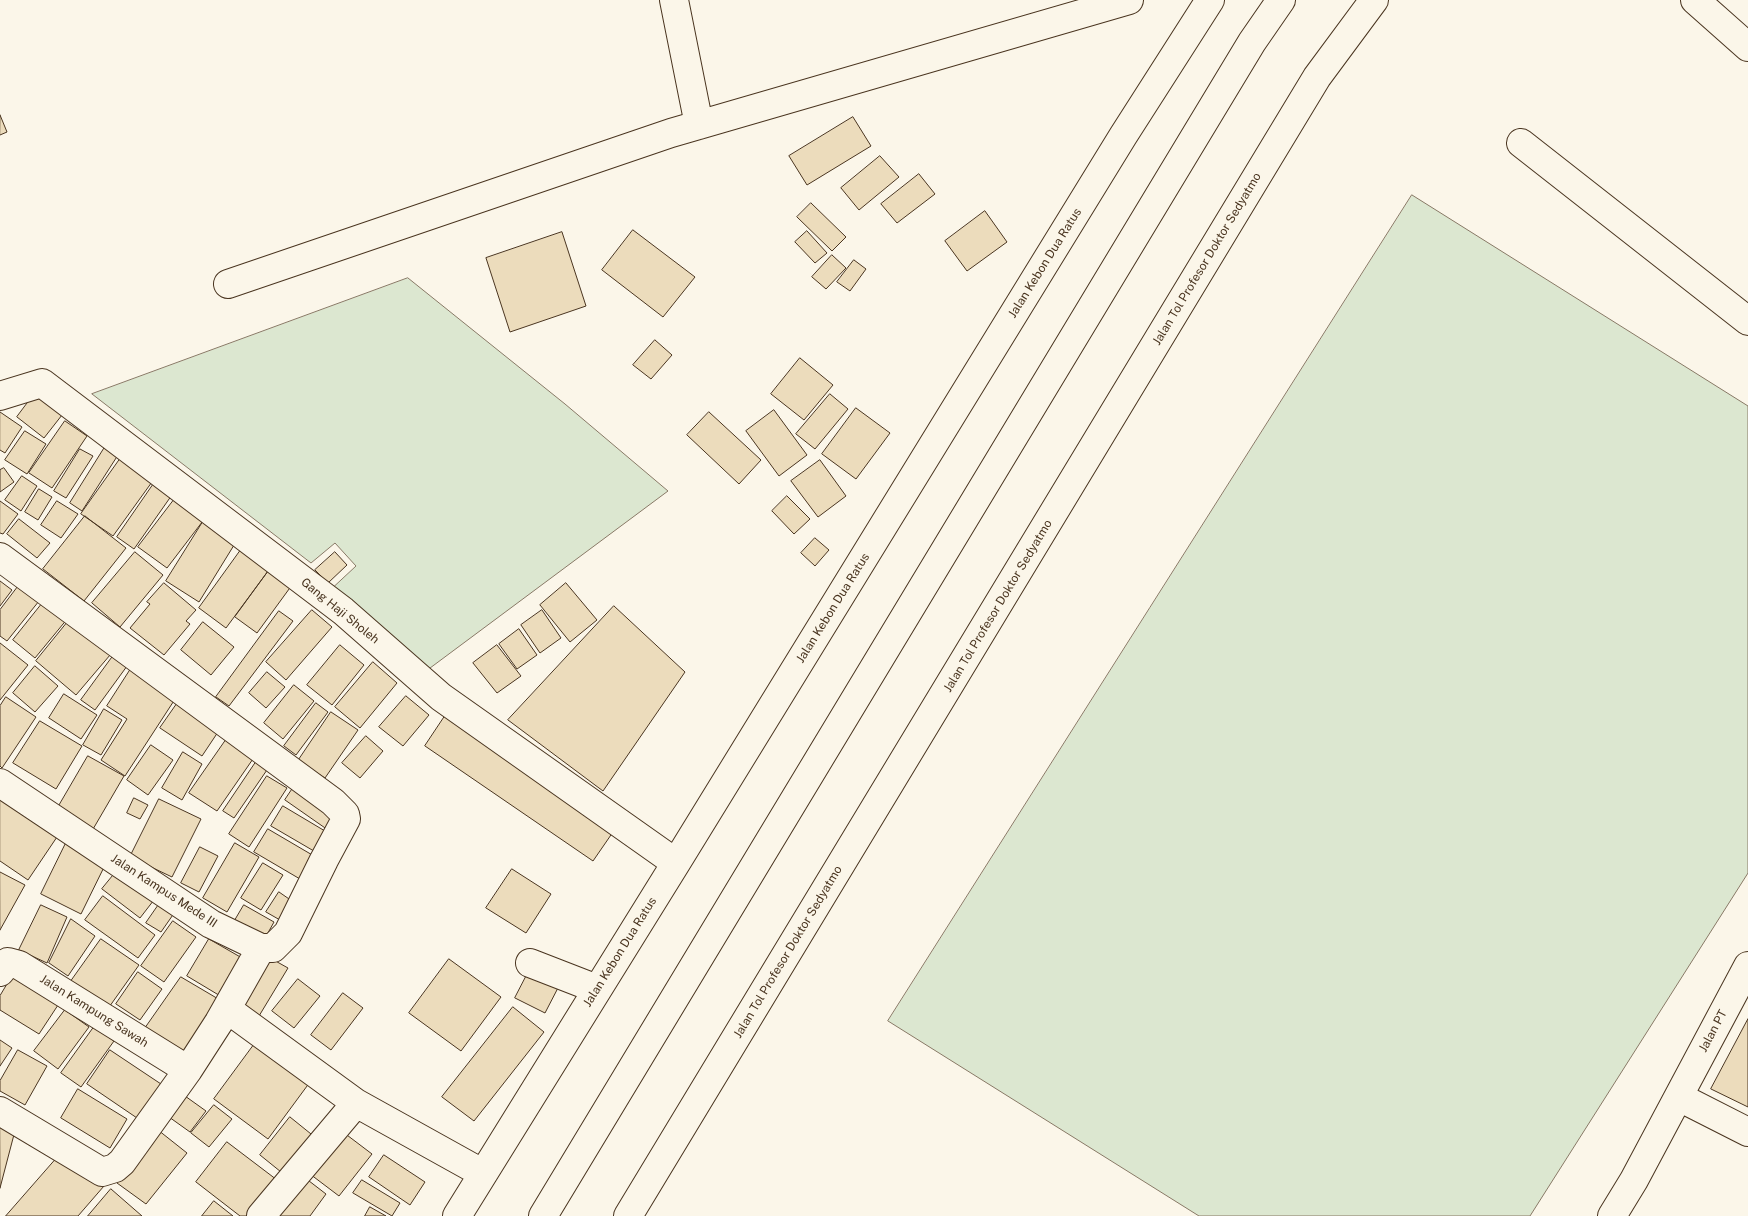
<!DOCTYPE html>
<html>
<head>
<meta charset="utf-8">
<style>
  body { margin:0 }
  canvas { display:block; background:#fbf6e9 }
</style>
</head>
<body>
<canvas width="1748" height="1216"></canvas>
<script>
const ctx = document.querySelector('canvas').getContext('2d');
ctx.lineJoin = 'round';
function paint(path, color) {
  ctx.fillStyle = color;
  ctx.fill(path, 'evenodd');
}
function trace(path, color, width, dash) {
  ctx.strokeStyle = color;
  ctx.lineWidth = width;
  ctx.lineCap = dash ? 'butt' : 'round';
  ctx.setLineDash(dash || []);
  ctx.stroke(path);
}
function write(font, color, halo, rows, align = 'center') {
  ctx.font = font + ' "Public Sans",sans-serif';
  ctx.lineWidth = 4;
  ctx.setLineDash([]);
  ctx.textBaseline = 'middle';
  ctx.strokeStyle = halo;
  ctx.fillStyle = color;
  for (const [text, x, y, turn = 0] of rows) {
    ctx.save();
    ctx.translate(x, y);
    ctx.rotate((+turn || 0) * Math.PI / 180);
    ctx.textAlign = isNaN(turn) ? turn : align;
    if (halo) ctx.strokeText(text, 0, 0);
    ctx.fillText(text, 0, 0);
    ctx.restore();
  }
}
const green = new Path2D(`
  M1412,195L1748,406V873L1530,1216H1199L888,1021Z
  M408,278L565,404L668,491L422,674L327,593L356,566L335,543L311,563L92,394Z`);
paint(green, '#dce7d0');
trace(green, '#887966', 1);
const building = new Path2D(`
  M0,115L7,132L0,135Z
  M853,117L871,146L807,185L789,156Z
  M880,156L899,177L859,210L841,188Z
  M919,174L935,194L897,223L881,204Z
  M811,203L846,237L832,251L797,217Z
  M985,211L1007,242L967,271L945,241Z
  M633,230L695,277L663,317L602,270Z
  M807,231L827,253L815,263L795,242Z
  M562,232L586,306L510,332L486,258Z
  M832,255L846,268L826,289L812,277Z
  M854,260L866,269L850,291L837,282Z
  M655,340L672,355L651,379L633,365Z
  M800,358L833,385L804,420L771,394Z
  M35,393L62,415L44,438L17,417Z
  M830,394L848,409L815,449L796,434Z
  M856,408L890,433L856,479L822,454Z
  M774,410L807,455L779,476L746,431Z
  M0,412L22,427L5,453L0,450Z
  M709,412L761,460L739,484L687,435Z
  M65,421L87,436L52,488L29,473Z
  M25,431L46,444L27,474L5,460Z
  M105,447L118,455L82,511L70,503Z
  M80,449L93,456L66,498L54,491Z
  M125,452L157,475L113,536L81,514Z
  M820,460L846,496L818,517L791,481Z
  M4,468L14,482L0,492V470Z
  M22,476L37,486L21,511L5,500Z
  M157,479L174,492L134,549L117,537Z
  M39,489L52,497L38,520L25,512Z
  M180,492L209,513L167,568L138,547Z
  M787,496L810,519L794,534L772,511Z
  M0,501L18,514L3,534L0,533Z
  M57,501L78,514L61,538L41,525Z
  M85,516L126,548L84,601L43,569Z
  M206,517L239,537L199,602L166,581Z
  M19,519L50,543L37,558L7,534Z
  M815,538L829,550L815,566L801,553Z
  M243,547L271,567L226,628L199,608Z
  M135,552L163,575L120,627L92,603Z
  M335,552L347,565L328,583L315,570Z
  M270,569L292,585L257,633L235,617Z
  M23,580L43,596L7,641L0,636V610Z
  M0,581L12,590L0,606Z
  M164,583L196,610L186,621L190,624L164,655L130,628L150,604L147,602Z
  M566,583L597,620L570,642L540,605Z
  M45,600L68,618L35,658L13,640Z
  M614,606L685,672L603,791L508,720Z
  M312,610L332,627L286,680L266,662Z
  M542,610L561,638L540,653L521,625Z
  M279,611L293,621L229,706L216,697Z
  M75,613L116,648L76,695L36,661Z
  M203,622L234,647L211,675L181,650Z
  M519,629L537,655L517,669L499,644Z
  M0,643L28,665L0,700Z
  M340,645L364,665L332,705L307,685Z
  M497,645L521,676L497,693L473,663Z
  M116,652L130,662L95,710L81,700Z
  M373,662L397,683L360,728L335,707Z
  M134,664L179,693L125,776L101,760L127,719L107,706Z
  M35,666L58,686L35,712L13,693Z
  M267,672L285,687L266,708L249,693Z
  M294,685L314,701L283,739L264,723Z
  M64,694L97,715L81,739L49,718Z
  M406,696L429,715L403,746L379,727Z
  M6,697L36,717L2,768L0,766V706Z
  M181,698L222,726L202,756L160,728Z
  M316,703L328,712L296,755L284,746Z
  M104,709L122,720L101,755L83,745Z
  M331,712L358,730L325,778L298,761Z
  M445,716L613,832L593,861L425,746Z
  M40,721L82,746L56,789L13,763Z
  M366,736L383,751L360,778L342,763Z
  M228,737L255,756L217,811L189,793Z
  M151,745L173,760L148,795L127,780Z
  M183,752L202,764L182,800L162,788Z
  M88,756L124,776L89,836L53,816Z
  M258,759L269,767L234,818L223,811Z
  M267,776L287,788L249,847L229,834Z
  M297,782L340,813L328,830L285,800Z
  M0,794L59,834L28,880L0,861Z
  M134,798L148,805L140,819L127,813Z
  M159,799L201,819L172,877L130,857Z
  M283,806L330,834L319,854L271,826Z
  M268,829L314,856L300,879L254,852Z
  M68,839L108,859L81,914L41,894Z
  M235,843L259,857L227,912L203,898Z
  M200,847L218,856L199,892L181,883Z
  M263,863L283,875L261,910L241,898Z
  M120,867L157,896L140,918L102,889Z
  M512,869L551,894L526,933L486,908Z
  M0,872L25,885L0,930Z
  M279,892L292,901L280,920L266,912Z
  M103,896L155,935L138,958L85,920Z
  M162,900L177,909L161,932L146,923Z
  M41,905L67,917L47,963L19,950Z
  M244,905L274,922L264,940L234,922Z
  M71,919L95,936L68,976L49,963Z
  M173,921L196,937L164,982L141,966Z
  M101,939L139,965L107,1010L69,984Z
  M209,939L249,962L227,1000L187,976Z
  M263,954L288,968L259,1016L235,1001Z
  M449,959L501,997L461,1051L409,1013Z
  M530,969L560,984L545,1013L515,998Z
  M138,972L162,989L140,1020L116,1004Z
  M14,973L60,1002L39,1034L0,1010V996Z
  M181,977L220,1000L180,1059L139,1037Z
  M298,979L320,996L294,1028L272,1011Z
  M343,993L363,1008L331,1050L311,1035Z
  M513,1007L544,1032L474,1121L442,1097Z
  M65,1010L89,1027L58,1069L34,1051Z
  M1748,1019V1107L1711,1089Z
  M94,1027L114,1041L81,1087L61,1073Z
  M0,1040L12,1048L0,1066Z
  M256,1042L310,1082L268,1139L214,1099Z
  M18,1050L47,1066L25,1105L0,1091V1081Z
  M110,1050L161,1084L137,1118L87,1084Z
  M78,1089L127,1119L110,1148L61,1118Z
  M185,1096L206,1111L190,1132L169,1117Z
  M214,1105L232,1119L209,1147L191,1133Z
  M290,1117L316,1138L286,1176L260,1155Z
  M0,1119L17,1123L0,1188Z
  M339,1129L372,1154L339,1196L306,1171Z
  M158,1130L187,1153L146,1204L117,1183Z
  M227,1142L281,1183L255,1216H240L196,1182Z
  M63,1151L104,1186L78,1216H6Z
  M384,1155L425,1182L410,1205L369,1177Z
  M300,1174L326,1194L310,1216H269Z
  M362,1180L400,1203L392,1216L353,1193Z
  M111,1189L142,1216H88Z
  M214,1201L233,1216H202Z
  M370,1207L386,1216H365Z`);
paint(building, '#ecdcbc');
trace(building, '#4a3520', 1);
const minor = new Path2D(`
  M674,0L699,125
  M1695,0L1748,47
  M1521,143L1748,321
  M228,284L671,133L1129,0
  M0,396L42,383L343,611L441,697L676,863
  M0,557L333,802L345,814L346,819L324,860L288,933L273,948H261L211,924L0,783
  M530,963L597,989
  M0,972L8,962L19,965L188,1070
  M227,1009L356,1103L482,1173
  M1679,1097L1748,1132
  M0,1111L102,1172L115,1168L122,1162L188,1070L219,1022L261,948
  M261,1216L356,1103
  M457,1216L676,863L1123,136L1210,0
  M1612,1216L1634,1180L1748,966`);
const highway = new Path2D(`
  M543,1216L1252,42L1281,0
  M628,1216L1317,77L1374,0`);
trace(minor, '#4a3520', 30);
trace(highway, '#4a3520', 30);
trace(minor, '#fbf6e9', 28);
trace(highway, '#fbf6e9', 28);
write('12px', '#4a3520', '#fbf6e9', [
  ["Jalan Tol Profesor Doktor Sedyatmo",1207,259,-59],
  ["Jalan Kebon Dua Ratus",1045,263,-58],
  ["Jalan Tol Profesor Doktor Sedyatmo",998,606,-59],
  ["Jalan Kebon Dua Ratus",833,608,-58],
  ["Gang Haji Sholeh",340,611,39],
  ["Jalan Kampus Mede III",164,891,33],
  ["Jalan Kebon Dua Ratus",620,952,-58],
  ["Jalan Tol Profesor Doktor Sedyatmo",788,952,-59],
  ["Jalan Kampung Sawah",94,1011,32],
  ["Jalan PT",1713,1031,-62]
]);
</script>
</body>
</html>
